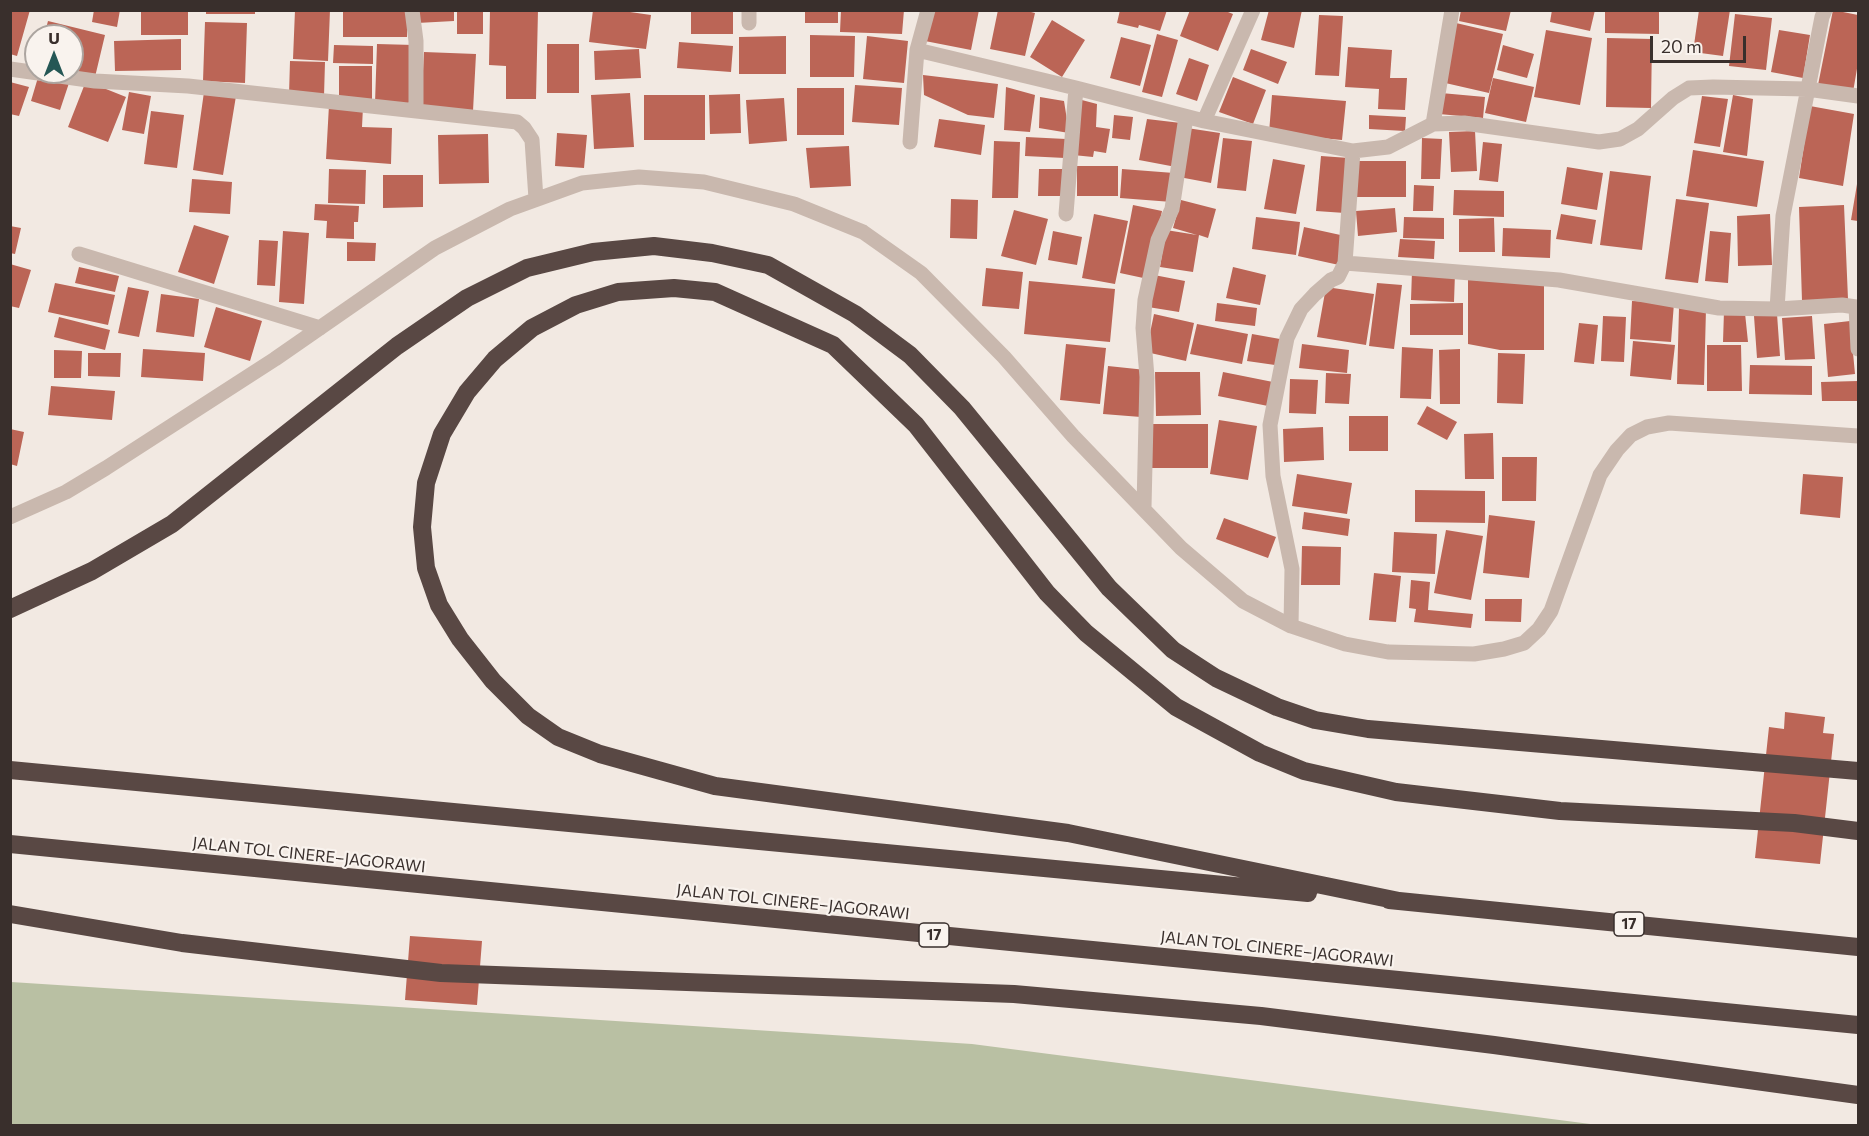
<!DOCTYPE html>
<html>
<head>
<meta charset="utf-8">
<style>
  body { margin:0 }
  #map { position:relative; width:1869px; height:1136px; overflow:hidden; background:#f2e9e2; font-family:Commissioner,sans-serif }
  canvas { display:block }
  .frame { position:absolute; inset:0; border:12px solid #392f2c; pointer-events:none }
  .north { position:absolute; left:24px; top:24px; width:60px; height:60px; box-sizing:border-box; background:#f9f3ee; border:2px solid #aca5a0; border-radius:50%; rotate:0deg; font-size:16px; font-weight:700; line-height:24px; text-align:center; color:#392f2c }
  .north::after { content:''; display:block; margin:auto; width:21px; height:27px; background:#255755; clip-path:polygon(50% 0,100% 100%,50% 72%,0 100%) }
  .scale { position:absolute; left:1650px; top:36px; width:96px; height:27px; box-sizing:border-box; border:3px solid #392f2c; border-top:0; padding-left:8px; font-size:18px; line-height:21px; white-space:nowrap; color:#392f2c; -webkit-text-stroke:4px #f9f3ee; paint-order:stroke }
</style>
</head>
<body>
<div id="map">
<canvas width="1869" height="1136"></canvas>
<div class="frame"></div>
<div class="north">U</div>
<div class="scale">20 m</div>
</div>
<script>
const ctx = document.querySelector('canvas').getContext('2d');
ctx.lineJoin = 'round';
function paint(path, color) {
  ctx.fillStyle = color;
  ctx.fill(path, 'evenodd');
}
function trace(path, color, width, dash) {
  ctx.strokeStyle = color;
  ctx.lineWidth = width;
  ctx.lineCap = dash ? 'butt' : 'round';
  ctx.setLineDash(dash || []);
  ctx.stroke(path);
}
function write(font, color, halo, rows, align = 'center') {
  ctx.font = font + ' Commissioner,sans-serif';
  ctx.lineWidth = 4.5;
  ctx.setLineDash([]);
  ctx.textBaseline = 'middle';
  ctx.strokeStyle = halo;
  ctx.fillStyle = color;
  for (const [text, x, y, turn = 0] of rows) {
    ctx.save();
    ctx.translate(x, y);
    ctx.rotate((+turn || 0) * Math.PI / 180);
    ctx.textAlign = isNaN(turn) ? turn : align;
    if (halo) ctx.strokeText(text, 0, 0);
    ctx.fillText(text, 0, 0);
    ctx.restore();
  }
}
paint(new Path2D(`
  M11,982L972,1044L1598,1125H11Z`), '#b9c0a3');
paint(new Path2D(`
  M10,10H30L17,56L10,54Z
  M94,10H120L117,27L92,22Z
  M141,10H188V35H141Z
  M206,10H255V14H206Z
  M295,10H330L328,61L293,59Z
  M343,10H407V37H343Z
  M416,10H454V21L417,23Z
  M457,10H483V34H457Z
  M490,10H538L536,99H506V66L489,65Z
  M593,10H616L651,15L646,49L589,42Z
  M691,10H733V34H691Z
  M805,10H838V23H805Z
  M841,10H904L902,34L840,32Z
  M932,10H979L971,50L925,41Z
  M998,10H1023L1035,13L1025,56L990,49Z
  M1120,10H1167L1160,31L1139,25L1138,28L1117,23Z
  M1190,10H1223L1233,14L1218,51L1180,36Z
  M1269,10H1302L1294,48L1261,40Z
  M1461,10H1511L1506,31L1459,21Z
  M1552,10H1595L1590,31L1550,22Z
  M1605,10H1659V34L1605,33Z
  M1699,10H1730L1723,56L1693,52Z
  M1833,10L1858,15V63L1853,92L1818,85Z
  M1735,14L1772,18L1766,70L1729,66Z
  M1319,15L1343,16L1339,76L1315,75Z
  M1052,20L1085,40L1062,77L1030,57Z
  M48,21L105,35L95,77L72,72V36H44Z
  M205,22L247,23L245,83L203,81Z
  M1456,23L1503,34L1489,93L1441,82Z
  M1546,30L1592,38L1580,105L1534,97Z
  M1779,30L1810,35L1803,78L1771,72Z
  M1157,34L1178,40L1162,97L1142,92Z
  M810,35L855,36L854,77H810Z
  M786,36V74H739V37Z
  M867,36L908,41L904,83L863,79Z
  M1121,37L1151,45L1140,86L1110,78Z
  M1607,38L1652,39L1651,108L1606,107Z
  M181,39V70L115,71L114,41Z
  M679,42L733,46L731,72L677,68Z
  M377,44L414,45L412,104L375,103Z
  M547,44H579V93H547Z
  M334,45L373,46V64L333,63Z
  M1503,45L1534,54L1527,78L1497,70Z
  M1348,47L1392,50L1390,78H1407L1405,110L1378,109L1379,89L1345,87Z
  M639,49L641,78L595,80L594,51Z
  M1251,49L1287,62L1278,84L1243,70Z
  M424,52L476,54L473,111L421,108Z
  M1189,58L1209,65L1197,101L1176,94Z
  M290,61L325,62L324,96L289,95Z
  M339,66H372V101H339Z
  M39,74L69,83L60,110L31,101Z
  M923,75L998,84L994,118L968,115L924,95Z
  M1233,77L1266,90L1253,124L1219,112Z
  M1493,78L1534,87L1526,122L1485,113Z
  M86,81L126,97L108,142L68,127Z
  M10,82L29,87L19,116L10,114Z
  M855,85L902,88L899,125L852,122Z
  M1006,87L1035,95L1030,132L1004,130Z
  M797,88H844V135H797Z
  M129,92L151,96L144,134L122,130Z
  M204,92L236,96L223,175L193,170Z
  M630,93L634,147L594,149L591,95Z
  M1441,93L1485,97L1483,118L1439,114Z
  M740,94L741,133L710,134L709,95Z
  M644,95H705V140H644Z
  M1272,95L1346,101L1342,140L1269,133Z
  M1733,95L1753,99L1747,156L1723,152Z
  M1702,96L1728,99L1720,147L1694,143Z
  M1040,97L1064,101L1069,133L1039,128Z
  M784,98L787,141L749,144L746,100Z
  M1078,99L1097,104L1096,127L1110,129L1106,153L1094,151L1093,157L1073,155Z
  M329,105L363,107L362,127L392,128L391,164L326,159Z
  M1810,106L1854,114L1843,186L1799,178Z
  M151,111L184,115L177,168L144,164Z
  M1114,115L1133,117L1130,140L1112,138Z
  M1369,115L1406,117L1405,131L1369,129Z
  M939,119L985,125L981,155L934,147Z
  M1147,119L1181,123L1176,167L1139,160Z
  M1187,128L1220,133L1211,183L1179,177Z
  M1475,131L1477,171L1451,172L1449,132Z
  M557,133L587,135L584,168L555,166Z
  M488,134L489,183L439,184L438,135Z
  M1026,137L1066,139L1065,158L1025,156Z
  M1223,138L1252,141L1246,191L1217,188Z
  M1422,138L1442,139L1440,179H1421Z
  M994,141L1020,142L1018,198H992Z
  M1483,142L1502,144L1498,182L1479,180Z
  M849,146L851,186L810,188L806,148Z
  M1693,150L1764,161L1757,207L1686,196Z
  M1321,156L1349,158L1345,213L1316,211Z
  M1273,159L1305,165L1296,214L1264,209Z
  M1356,161H1406V197H1356Z
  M1077,166H1118V196H1077Z
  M1567,167L1603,173L1597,210L1561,204Z
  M329,169L366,170L365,204L328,203Z
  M1039,169H1067V196H1038Z
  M1122,169L1174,173L1172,202L1120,198Z
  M1610,171L1651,176L1642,250L1600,245Z
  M383,175H423V207L383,208Z
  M192,179L232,182L230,214L189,212Z
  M1857,184L1858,185V221L1851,220Z
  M1414,185L1434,186L1433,211H1413Z
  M1454,190L1504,191V217L1453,215Z
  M951,199L978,200L977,239L950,238Z
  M1676,199L1709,203L1698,283L1665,279Z
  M1181,200L1216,209L1208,238L1199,235L1193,272L1160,267L1166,230L1197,235L1173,228Z
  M315,204L359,206L358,222H354V239L326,238L327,221L314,220Z
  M1133,205L1162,211L1148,279L1120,273Z
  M1844,205L1848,299L1802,301L1799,207Z
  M1395,208L1397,232L1358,236L1356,211Z
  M1014,210L1048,219L1036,265L1001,256Z
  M1094,214L1128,221L1115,284L1082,278Z
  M1561,214L1596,220L1592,244L1556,239Z
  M1770,214L1772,265L1738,266L1737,216Z
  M1256,217L1300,222L1296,255L1252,249Z
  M1404,217L1444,218V239L1403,238Z
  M1494,218L1495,252H1459V219Z
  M194,225L229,236L214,284L178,272Z
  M10,226L21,228L15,254L10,253Z
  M1304,227L1345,236L1339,265L1298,256Z
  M1503,228L1551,230L1550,258L1502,256Z
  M283,231L309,233L304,304L279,302Z
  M1053,231L1082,237L1077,265L1048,260Z
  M1710,231L1731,233L1728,283L1705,281Z
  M1400,239L1435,241L1434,259L1398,257Z
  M259,240L278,241L275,286L257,285Z
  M347,242L376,243L375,261H347Z
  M10,264L31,270L19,308L10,306Z
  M79,267L119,276L115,292L75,283Z
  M1233,267L1266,275L1260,305L1226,298Z
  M986,268L1023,272L1019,309L982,306Z
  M1412,271L1455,273L1454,302L1411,300Z
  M1468,274L1544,280V350H1500L1468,344Z
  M1154,275L1185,281L1179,312L1148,307Z
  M1029,281L1115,289L1110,342L1024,334Z
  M55,283L115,295L108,325L48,312Z
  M1377,283L1402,285L1394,349L1369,346Z
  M128,287L149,291L139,337L118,333Z
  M1326,287L1374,294L1366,345L1317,337Z
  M161,294L199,299L194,337L156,332Z
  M1632,301L1674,303L1671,342L1630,339Z
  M1217,303L1257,308L1255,326L1215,321Z
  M1463,303V335H1410V304Z
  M216,307L262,321L250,361L204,347Z
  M1679,308L1706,309L1704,385L1677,384Z
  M1724,311L1745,313L1748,342H1723Z
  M1154,314L1194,323L1186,361L1146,352Z
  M1777,314L1780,356L1757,358L1754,316Z
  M1603,316L1626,317L1624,362L1601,361Z
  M1812,316L1815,359L1785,360L1782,318Z
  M59,317L110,330L105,350L54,337Z
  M1850,321L1855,374L1828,377L1824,324Z
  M1579,323L1598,325L1594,364L1574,362Z
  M1197,324L1248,334L1242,364L1190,354Z
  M1252,334L1280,339L1275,365L1247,361Z
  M1633,341L1675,345L1671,380L1630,376Z
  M1066,344L1106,348L1100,404L1060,400Z
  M1302,344L1349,350L1347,373L1299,368Z
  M1707,345H1741L1742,391H1707Z
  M1402,347L1433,349L1431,399L1400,398Z
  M143,349L205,353L203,381L141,377Z
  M1460,349V404H1440L1439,350Z
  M54,350L82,351L81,378H54Z
  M88,353H121L120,377L88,376Z
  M1498,353L1525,354L1523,404L1497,403Z
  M1750,365L1812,366V395L1749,394Z
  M1108,366L1146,370L1141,417L1103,414Z
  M1155,372H1200L1201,415L1156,416Z
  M1223,372L1273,382L1268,406L1218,396Z
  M1326,373L1351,374L1349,404L1325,403Z
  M1290,379L1318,380L1316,414L1289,413Z
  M1858,381V401H1822L1821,382Z
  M51,386L115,391L112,420L48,415Z
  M1427,406L1457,422L1447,440L1417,424Z
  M1349,416H1388V451H1349Z
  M1219,420L1257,426L1248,480L1210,474Z
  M1152,424H1208V468H1152Z
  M1323,427L1324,460L1284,462L1283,429Z
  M10,429L24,432L17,466L10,464Z
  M1493,433L1494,479H1465L1464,434Z
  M1502,457H1537L1536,501H1502Z
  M1297,474L1352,483L1347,514L1292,506Z
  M1803,474L1843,477L1840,518L1800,514Z
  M1415,490L1485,491V523L1415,522Z
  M1304,512L1350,519L1348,536L1302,529Z
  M1489,515L1535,521L1529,578L1483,573Z
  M1224,518L1276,537L1268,558L1216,539Z
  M1446,530L1483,536L1471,600L1434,593Z
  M1394,532L1437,534L1435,574L1392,572Z
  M1302,546L1341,547L1340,585H1301Z
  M1374,573L1401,576L1396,622L1369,620Z
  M1411,580L1430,582L1428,610L1473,614L1471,628L1414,622L1416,609L1409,608Z
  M1485,599H1522L1521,622L1485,621Z
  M1785,712L1825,717L1823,733L1834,734L1820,864L1755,858L1769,727L1784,729Z
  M410,936L482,941L477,1005L405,1000Z`), '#bb6556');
trace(new Path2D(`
  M412,10L416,41V110
  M1825,10L1822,17L1783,216L1777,309L1842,305L1856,307L1858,349
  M749,23V10
  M917,50L1076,88L1204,121L1353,151L1388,147L1433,124L1464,123L1599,142L1620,139L1638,129L1673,98L1689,88L1713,87L1807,89L1858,96
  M10,69L95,81L188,86L517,122L524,128L532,140L536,199
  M1204,121L1253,10
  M1433,124L1452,10
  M910,142L917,50L928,10
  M1066,214L1076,88
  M79,254L320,328
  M1345,263L1559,280L1719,308L1777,309
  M1144,507L1147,377L1143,328L1145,300L1158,240L1172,209L1186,117
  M10,517L66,492L106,468L275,359L435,248L510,209L582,183L639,177L704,182L794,204L863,232L921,273L1004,357L1073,436L1181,548L1243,601L1291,626L1345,644L1388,652L1474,654L1504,649L1524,643L1539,629L1551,611L1600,475L1617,450L1631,435L1647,427L1669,423L1858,436
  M1291,626L1292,569L1273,476L1270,425L1287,338L1301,309L1315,294L1331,280L1338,277L1345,263L1353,151`), '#c9b8ae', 15);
trace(new Path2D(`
  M10,609L92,571L172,524L397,346L467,298L527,268L593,252L654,246L712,253L768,265L855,314L910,355L962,408L1109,588L1173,650L1216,678L1277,707L1315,720L1368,729L1858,771
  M10,770L1308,893
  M10,844L1858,1025
  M1389,900L1858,947
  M1399,901L1068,833L715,786L600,754L558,737L528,716L493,681L460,639L439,605L426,568L422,527L426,483L442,434L467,392L495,359L532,328L576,305L618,292L674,288L715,292L833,345L916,425L1047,593L1086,633L1176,707L1260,753L1304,771L1396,792L1560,811L1794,823L1858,831
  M10,914L182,943L441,973L1014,994L1261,1016L1494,1045L1858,1095`), '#594844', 18);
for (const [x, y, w] of [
  [1629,924,30],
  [934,935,30]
]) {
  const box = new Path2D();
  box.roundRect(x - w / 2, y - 12, w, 24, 4.5);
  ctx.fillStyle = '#f9f3ee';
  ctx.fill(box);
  trace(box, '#392f2c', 1.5);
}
write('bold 15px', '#392f2c', null, [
  ["17",1629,924],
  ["17",934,935]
]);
write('16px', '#392f2c', '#f9f3ee', [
  ["JALAN TOL CINERE–JAGORAWI",309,855,6],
  ["JALAN TOL CINERE–JAGORAWI",793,902,6],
  ["JALAN TOL CINERE–JAGORAWI",1277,949,6]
]);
</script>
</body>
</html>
